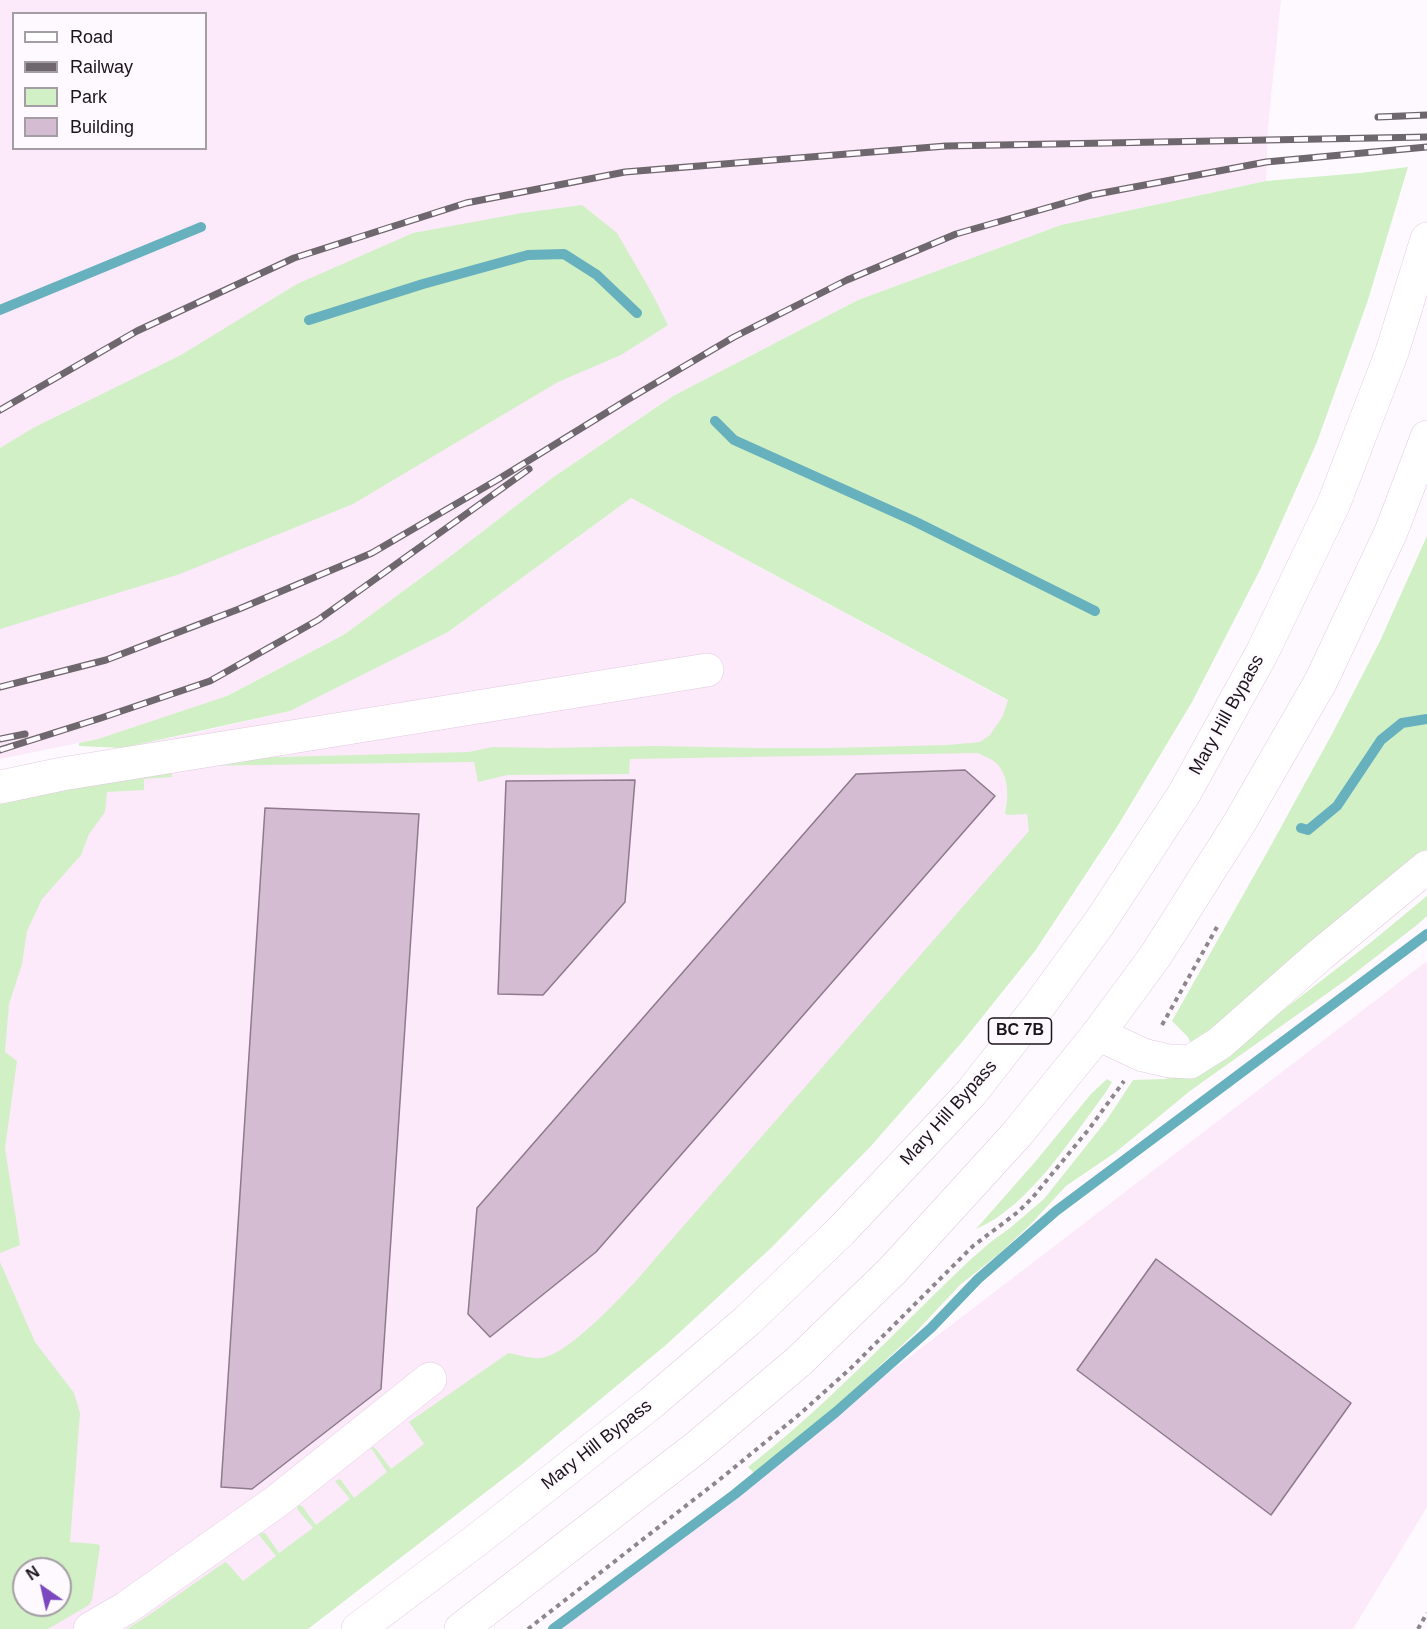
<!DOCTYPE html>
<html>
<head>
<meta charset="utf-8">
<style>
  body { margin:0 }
  #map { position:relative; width:1427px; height:1629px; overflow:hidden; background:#fef9fe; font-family:Helvetica,sans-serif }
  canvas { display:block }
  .legend { position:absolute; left:12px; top:12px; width:195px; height:138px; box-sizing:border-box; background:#fef9fe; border:2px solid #a49da3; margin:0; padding:8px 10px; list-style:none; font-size:18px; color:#1c141b }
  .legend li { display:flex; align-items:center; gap:12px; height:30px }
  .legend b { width:30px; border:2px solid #a49da3 }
  .north { position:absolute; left:12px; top:1557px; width:60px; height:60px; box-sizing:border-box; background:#fef9fe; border:2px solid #a49da3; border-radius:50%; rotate:326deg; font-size:16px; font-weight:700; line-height:24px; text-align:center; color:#1c141b }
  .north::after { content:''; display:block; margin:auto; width:21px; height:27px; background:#7b48bf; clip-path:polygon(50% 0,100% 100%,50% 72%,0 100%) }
</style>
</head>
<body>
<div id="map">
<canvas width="1427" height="1629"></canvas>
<ul class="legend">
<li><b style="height:8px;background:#fff"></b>Road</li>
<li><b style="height:8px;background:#6e676d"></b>Railway</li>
<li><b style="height:16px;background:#d1f0c6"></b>Park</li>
<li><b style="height:16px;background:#d4bdd2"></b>Building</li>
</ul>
<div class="north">N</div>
</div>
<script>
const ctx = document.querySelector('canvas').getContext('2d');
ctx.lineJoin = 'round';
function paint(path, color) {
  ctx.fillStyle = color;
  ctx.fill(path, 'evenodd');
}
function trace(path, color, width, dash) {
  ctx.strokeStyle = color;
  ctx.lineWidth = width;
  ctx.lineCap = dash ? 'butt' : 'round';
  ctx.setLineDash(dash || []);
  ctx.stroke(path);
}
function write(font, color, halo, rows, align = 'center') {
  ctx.font = font + ' Helvetica,sans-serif';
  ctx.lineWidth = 5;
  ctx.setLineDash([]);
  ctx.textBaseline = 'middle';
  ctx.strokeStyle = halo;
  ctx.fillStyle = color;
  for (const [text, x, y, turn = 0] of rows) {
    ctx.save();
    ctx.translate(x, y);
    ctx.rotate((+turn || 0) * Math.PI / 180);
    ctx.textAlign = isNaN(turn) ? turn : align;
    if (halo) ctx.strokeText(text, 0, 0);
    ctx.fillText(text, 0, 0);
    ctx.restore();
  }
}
paint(new Path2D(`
  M0,0H1281L1268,126L1266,181L1061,225L858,300L673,396L552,478L452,555L345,634L227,696L98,739L0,759ZM14,14H206V148H14Z
  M631,498L1111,756L653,1330L267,1629H0V772L194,733L290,711L448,632ZM24,1569H60V1605H24Z
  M1427,961V1507L1353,1629H554Z`), '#fceafa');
paint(new Path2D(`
  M1408,167L1368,300L1317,442L1261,568L1192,702L1117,827L1035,951L963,1041L871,1146L771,1248L666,1345L521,1465L308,1629H127L149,1615L225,1562L228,1564L243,1581L276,1556L259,1535L260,1533H265L279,1553L313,1528L297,1509L298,1505L302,1506L316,1525L350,1499L335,1481L340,1479L354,1498L387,1472L371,1448L373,1447L376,1449L391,1469L424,1444L409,1422L507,1354L509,1353C519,1355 531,1359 541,1358C571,1355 639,1279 659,1254L1029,831L1027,814L1007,815L1005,813C1009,796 1009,774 995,762C990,758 983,756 978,753L630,759L629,774L508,775L478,782L474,762L188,766L171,769L172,777L144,779V790L107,792L105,812L89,834L81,855L42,899L27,931L22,964L9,1004L5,1052L17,1061L5,1148L20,1245L0,1253V793L204,759L469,752L493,747L548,748L655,746L757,748H830L947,745L980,742L990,735L1003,716L1008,700L631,498L448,632L290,711L122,748L79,746V743L98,739L227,696L345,634L452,555L552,478L673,396L858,300L1061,225L1266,181L1360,173Z
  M582,205L617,233L653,295L668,325L621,355L558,382L353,504L180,574L0,629V448L33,428L181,355L297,284L413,233L522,213Z
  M1427,536V863L1191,1044L1188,1037L1172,1021L1269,849L1332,734L1380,641Z
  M1427,896V916L1417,925L1346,980L1190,1091L1116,1152L1066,1186L1030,1225L1000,1253L960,1285L914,1334L841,1402L754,1473L748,1467C829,1404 897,1329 971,1259L992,1241L1010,1228L1044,1199L1106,1121L1133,1080L1165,1079L1181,1076L1234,1048L1370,943Z
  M1107,1079L1112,1082L1106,1092C1072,1137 1029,1207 976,1229L1035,1162L1091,1094Z
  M0,1262L35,1342L74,1393L80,1413L70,1542L97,1544L100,1546L92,1600L89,1605L48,1629H0ZM24,1569H60V1605H24Z`), '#d1f0c6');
trace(new Path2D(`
  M0,310L201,227
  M309,320L423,284L528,255L564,254L597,275L637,313
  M715,421L734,440L914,521L1095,611
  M1301,828L1308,830L1337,806L1381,740L1402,723L1427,719
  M553,1629L735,1494L836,1412L931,1328L978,1279L1056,1211L1427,934`), '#66b1bd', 10);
const building = new Path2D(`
  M965,770L995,796L596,1252L490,1337L468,1314L477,1208L856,774Z
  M635,780L625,902L543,995L498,994L506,781Z
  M265,808L419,814L381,1389L252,1489L221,1487Z
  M1156,1259L1351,1403L1271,1515L1077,1370Z`);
paint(building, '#d4bdd2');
trace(building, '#8f798d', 1.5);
const minor = new Path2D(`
  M0,787L62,774L707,670
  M1098,1034L1143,1055L1169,1061L1190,1062L1220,1043L1320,955L1427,867
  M90,1629L126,1608L277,1501L430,1379`);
const highway = new Path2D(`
  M358,1629L478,1539L651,1403L747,1321L841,1231L971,1093L1039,1006L1100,922L1184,794L1263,651L1334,503L1392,352L1427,239
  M461,1629L697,1447L798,1362L892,1271L1017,1134L1098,1034L1156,955L1240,822L1321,681L1391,532L1427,437`);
trace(minor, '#e2cae0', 34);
trace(highway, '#e2cae0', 34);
trace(new Path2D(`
  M1162,1025L1217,927
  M528,1629L719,1480L801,1413L852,1367L973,1246L1018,1212L1033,1197L1089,1129L1124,1081
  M1418,1629L1427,1613`), '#8d868c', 4, [4.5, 4.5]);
trace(minor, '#fff', 33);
trace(highway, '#fff', 33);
const rail = new Path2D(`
  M1378,117L1427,115
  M0,410L137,331L294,258L466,203L625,172L946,146L1427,137
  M0,687L106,660L239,609L372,553L497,480L627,400L734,337L847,280L956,234L1092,195L1266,162L1427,147
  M0,739L25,734
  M0,750L101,718L210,681L318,620L529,469`);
trace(rail, '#6e676d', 7);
trace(rail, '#fef9fe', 4.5, [14]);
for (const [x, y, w] of [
  [1020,1031,63]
]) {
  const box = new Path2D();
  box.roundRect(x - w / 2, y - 13, w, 26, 4.5);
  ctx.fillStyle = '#fef9fe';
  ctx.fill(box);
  trace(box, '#1c141b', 1.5);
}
write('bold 16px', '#1c141b', null, [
  ["BC 7B",1020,1031]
]);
write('18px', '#1c141b', '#fef9fe', [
  ["Mary Hill Bypass",1227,715,-61],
  ["Mary Hill Bypass",949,1113,-48],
  ["Mary Hill Bypass",597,1445,-38]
]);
</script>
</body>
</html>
